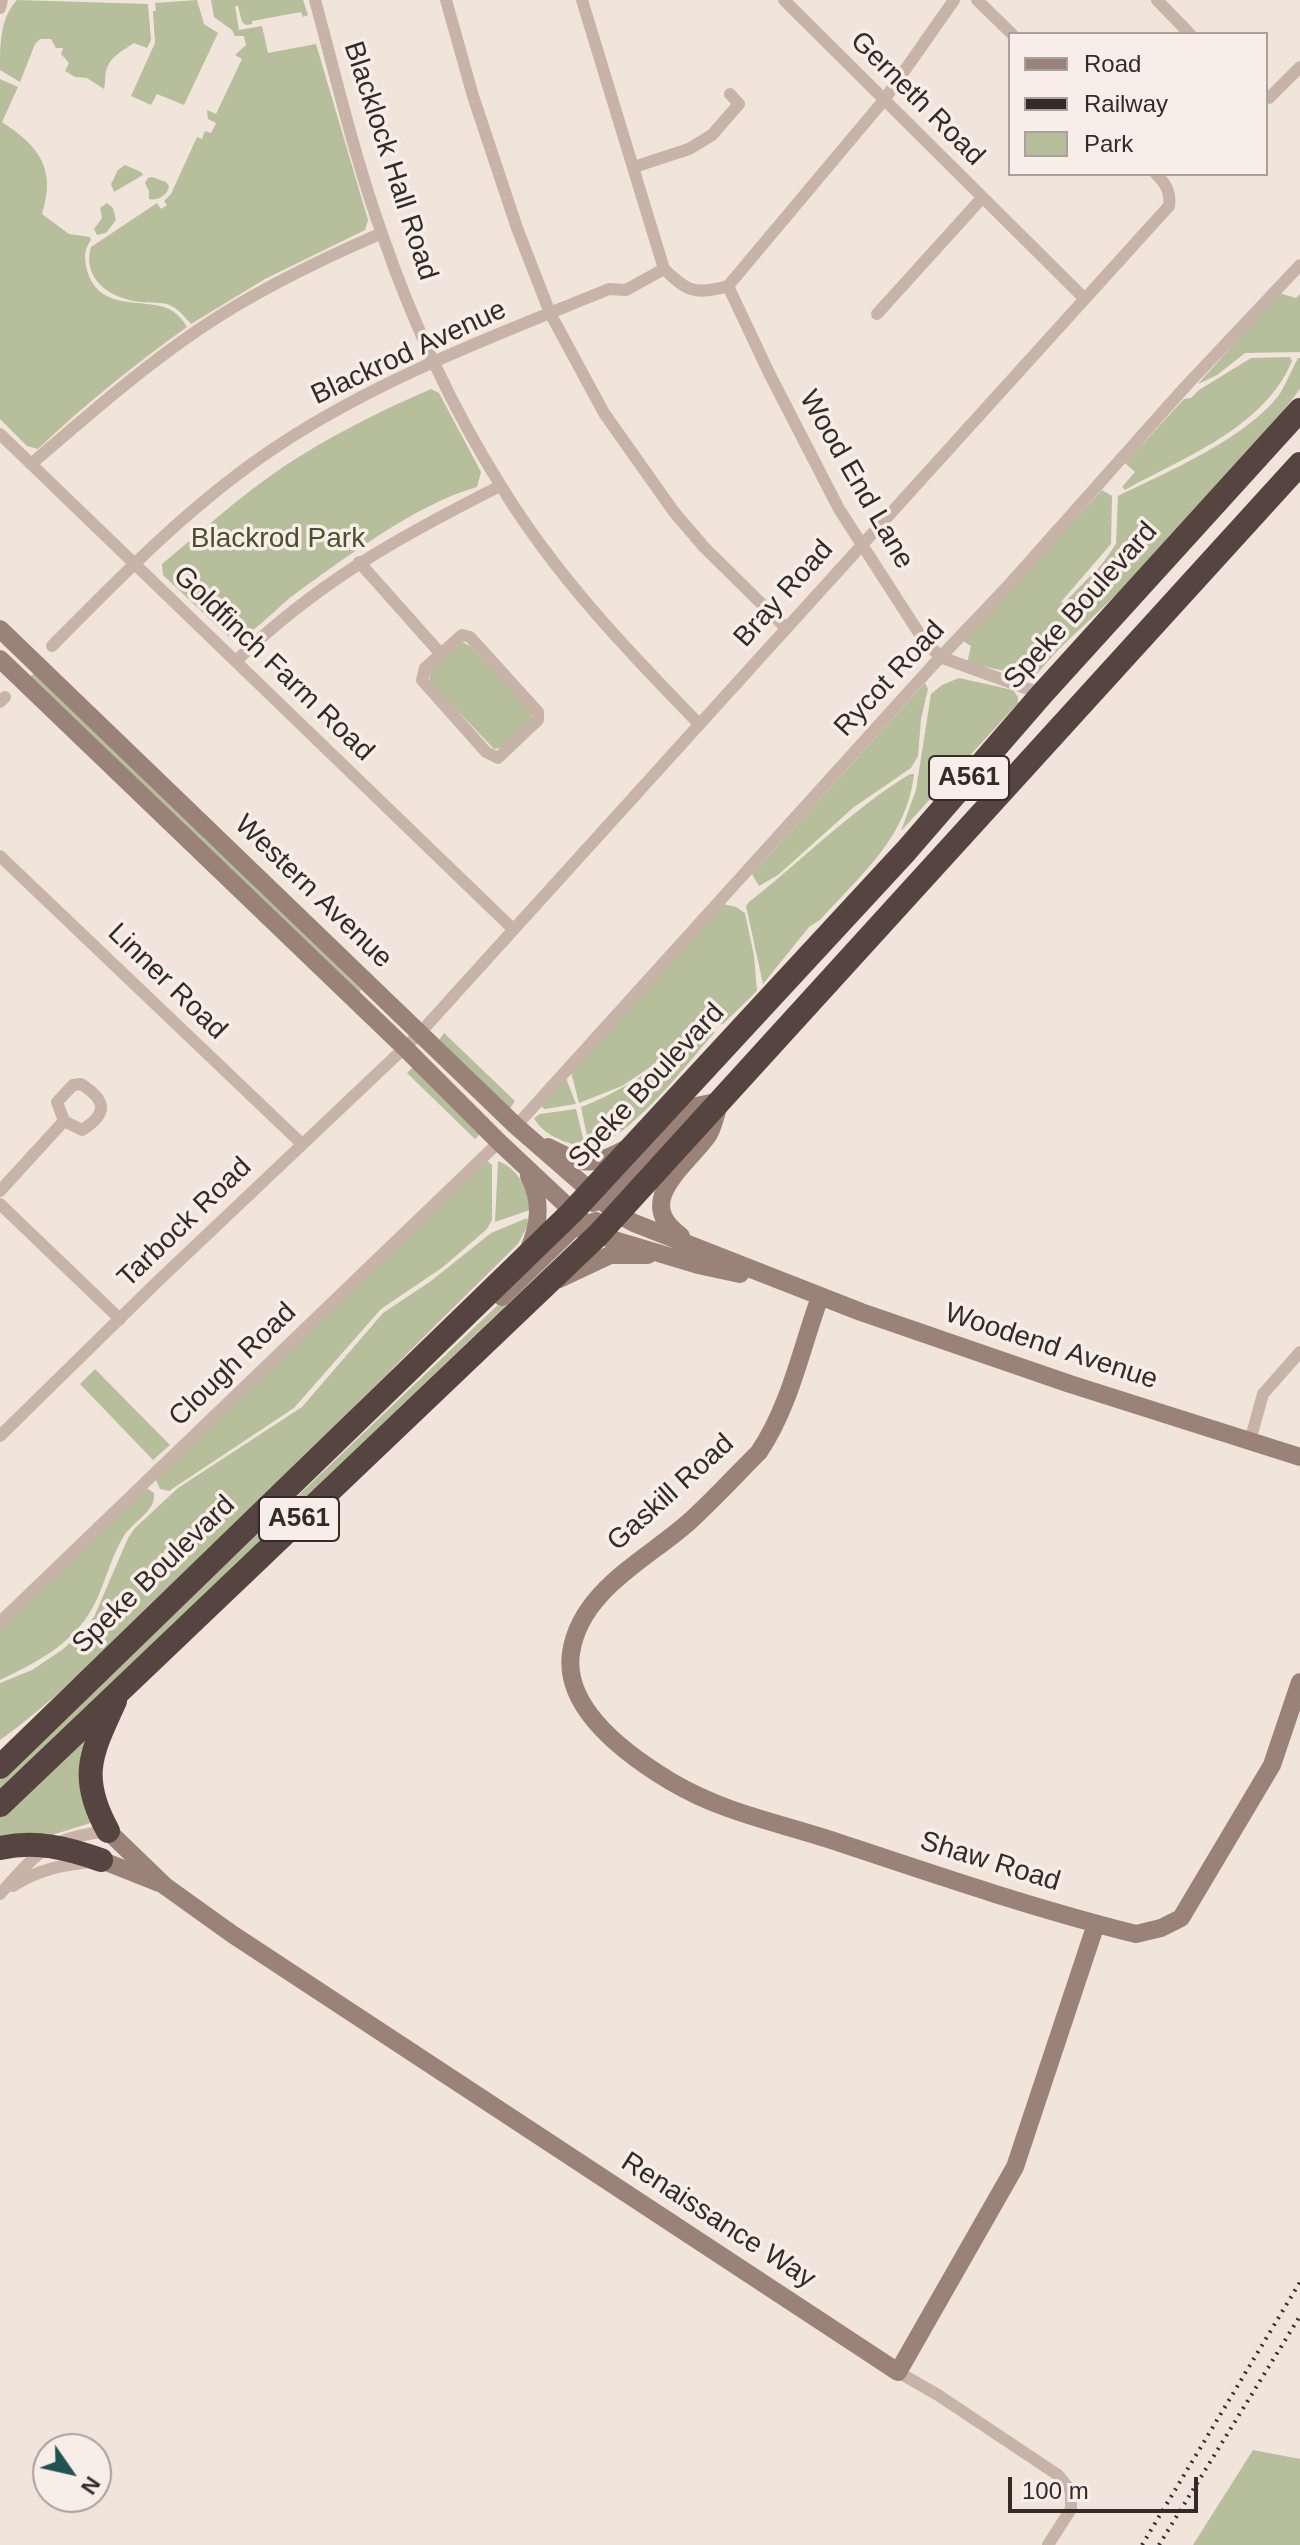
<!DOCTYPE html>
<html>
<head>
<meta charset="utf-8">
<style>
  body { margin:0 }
  #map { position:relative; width:1300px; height:2545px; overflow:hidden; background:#f0e4db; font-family:Helvetica,sans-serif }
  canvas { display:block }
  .legend { position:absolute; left:1008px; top:32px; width:260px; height:144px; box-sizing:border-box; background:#f8eee7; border:2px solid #aaa09b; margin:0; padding:10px 14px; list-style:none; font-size:24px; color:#342a28 }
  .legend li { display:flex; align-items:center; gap:16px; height:40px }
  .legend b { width:40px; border:2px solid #aaa09b }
  .north { position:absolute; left:32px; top:2433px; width:80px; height:80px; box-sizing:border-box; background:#f8eee7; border:2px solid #aaa09b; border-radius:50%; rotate:124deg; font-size:22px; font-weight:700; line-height:32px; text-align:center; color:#342a28 }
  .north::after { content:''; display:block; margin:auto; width:28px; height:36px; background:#205351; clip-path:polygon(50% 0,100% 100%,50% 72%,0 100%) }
  .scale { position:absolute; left:1008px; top:2477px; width:190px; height:36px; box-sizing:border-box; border:4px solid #342a28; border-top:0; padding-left:10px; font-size:24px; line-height:28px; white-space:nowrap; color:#342a28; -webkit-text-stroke:6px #f8eee7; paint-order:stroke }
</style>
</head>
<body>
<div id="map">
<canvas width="1300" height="2545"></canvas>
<ul class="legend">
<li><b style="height:10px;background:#9b8279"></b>Road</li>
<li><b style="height:10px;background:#342a28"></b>Railway</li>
<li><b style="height:22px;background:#b6be9c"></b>Park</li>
</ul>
<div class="north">N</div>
<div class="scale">100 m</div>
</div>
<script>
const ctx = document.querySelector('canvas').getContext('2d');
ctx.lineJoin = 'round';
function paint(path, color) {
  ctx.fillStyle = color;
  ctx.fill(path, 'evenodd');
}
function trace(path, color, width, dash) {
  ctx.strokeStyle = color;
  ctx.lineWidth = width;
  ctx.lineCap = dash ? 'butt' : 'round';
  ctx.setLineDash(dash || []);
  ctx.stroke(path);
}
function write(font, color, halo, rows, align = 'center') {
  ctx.font = font + ' Helvetica,sans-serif';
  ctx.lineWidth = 7;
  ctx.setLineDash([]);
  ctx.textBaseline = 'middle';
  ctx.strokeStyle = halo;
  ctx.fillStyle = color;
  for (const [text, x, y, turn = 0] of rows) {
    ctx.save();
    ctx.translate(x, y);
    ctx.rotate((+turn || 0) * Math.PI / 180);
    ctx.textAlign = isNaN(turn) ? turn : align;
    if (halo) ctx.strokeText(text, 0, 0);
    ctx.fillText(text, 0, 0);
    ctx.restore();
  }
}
paint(new Path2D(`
  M17,0L148,4L151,40L147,48L134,43C124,50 111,56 107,68C104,75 106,82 104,89L87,78L75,77L65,71L69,63L61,54L63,48H56L51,39H40L35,44L20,82L0,70C0,45 0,18 17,0Z
  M197,0L204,24L218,33L184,105L157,94L151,105L131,96L155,43L153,11H156L155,3Z
  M211,0H303L308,15L303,17L301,12L252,21V24L246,25L242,22L238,6H235L239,30L262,26L268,53L316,44L368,220L365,230L265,279L191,324C184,316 177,307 167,304C159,302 150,303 142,302C113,300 81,280 91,247L157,203L161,209L167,205L164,201L171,194L197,137L202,139L205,131L211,133L216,123L208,119L207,110L216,114L242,59L235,55L246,45L244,36H235L232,30L214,17Z
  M0,79L18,87L2,122C40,147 56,169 42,214L69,234L90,237L91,240C84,249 84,259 87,270C99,313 143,297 169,309C177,313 183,320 187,327C134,365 85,404 38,449L27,446L0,419Z
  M125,165L141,172L143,175L114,192L111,184L118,170Z
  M152,177L166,182L169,186C168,195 158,201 149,199V191L145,183L148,178Z
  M107,203L113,208L116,220L106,233L97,235L94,229L102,218L100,208Z
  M1279,293L1296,298L1300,294V352L1245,353L1217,375L1198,384Z
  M1290,357L1292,361C1264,428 1184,457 1125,490L1122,487L1135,472L1125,463L1184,399L1191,398L1199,390L1251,358Z
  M1298,358H1300V389L1271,427L1116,595L1059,649L1034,677L967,663L971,646L963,641L1102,490L1112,496L1111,544L1060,603L1065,602L1102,564L1116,544L1118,496C1167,472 1250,437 1281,392C1287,381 1292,369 1298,358Z
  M431,389L439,393L481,472L477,487C416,504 342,560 291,597C277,608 248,639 233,641L163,575L162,564C202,531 240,496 283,467C330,436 380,411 431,389Z
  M462,642L470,646L531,711L532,719L501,748L494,749L431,683L429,676L432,668Z
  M36,671L361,990L357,995L30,677Z
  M959,678L1013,690L1018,697V703L901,831L916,790L931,694L942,685Z
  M925,683L928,689L921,719L918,756L911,768L854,807L778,875L759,886L752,874Z
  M910,774H914C907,838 861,874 820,920L809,927L763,984L746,906L749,902C804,859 850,811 910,774Z
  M723,904L736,907L745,913L754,956L757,991L723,1024L713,1025L622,1086L579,1103L571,1072Z
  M713,1031L715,1032C690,1060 625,1146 589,1146L581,1107C630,1089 668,1056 713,1031Z
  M444,1033L515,1101L509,1110L439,1040Z
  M413,1067L481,1133L475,1139L407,1073Z
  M566,1078L576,1104L545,1109L540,1106Z
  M576,1109L585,1146C567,1145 542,1134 534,1118L540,1114Z
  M486,1160L492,1165V1220L487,1229L443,1267L381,1309L294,1408L169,1491L160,1489L155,1478Z
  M498,1161C519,1169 528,1189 530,1210L495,1222Z
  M527,1218L529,1223L518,1244C399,1360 284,1480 163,1594C110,1644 59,1698 0,1740V1683L32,1670L62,1650L81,1633L94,1617L128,1538L135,1528L178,1488L302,1407L383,1313L431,1281L491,1233Z
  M568,1238L573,1241L0,1791V1780Z
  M95,1369L170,1445L153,1460L80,1384Z
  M145,1487L154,1493C156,1512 133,1521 124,1536C112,1555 106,1579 97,1599C78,1641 40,1661 0,1680V1626Z
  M92,1725L97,1821L52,1835L11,1834L0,1838V1813Z
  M1253,2450L1300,2459V2545H1193Z`), '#b6be9c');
trace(new Path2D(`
  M315,0C336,77 355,159 382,234C412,321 452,408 501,486C555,575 627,650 699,724
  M446,0L473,96L517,228L550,313L604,413L674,512L704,547L786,628
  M582,0L664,269C688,292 695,295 728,286L769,373L839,509L926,644L943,658L1042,694
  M784,0L1085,299
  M977,0L1012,34
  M1157,0L1190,34
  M0,8L2,0
  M1269,98L1300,67
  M634,167L689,149L712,135L739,104L730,94
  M728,286L884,100L954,0
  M877,314L982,198
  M0,434L513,929
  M31,464C85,418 139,370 198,330C255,291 317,261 382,233
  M359,562L440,653
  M462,635L470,637L538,712V720L498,758L486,752L422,680L425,668Z
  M52,646C123,574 194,501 279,445C380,378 497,335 609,289L626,290L664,269
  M236,661C319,581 399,537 500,486
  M0,702L5,697
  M0,856L302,1144
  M81,1084C106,1100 109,1113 82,1130L64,1121L57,1102L73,1085Z
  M516,1126L933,665L1007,587L1185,387L1300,265
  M0,1191L64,1121
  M0,1204L120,1319
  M0,1436L157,1282L419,1034L1169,206C1171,192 1166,184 1156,174
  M1250,1441L1263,1394L1300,1352
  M0,1622L499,1142
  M13,1886C37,1870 62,1865 90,1862
  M0,1894C40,1849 48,1839 108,1831
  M898,2372L938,2395L1058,2475L1071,2491V2509L1048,2545`), '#c7b3a8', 12);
trace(new Path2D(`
  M0,629L516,1126L617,1214L634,1223L861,1312L1070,1384L1300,1457
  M0,659L404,1047L499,1142L598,1235L698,1265L740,1274
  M548,1147C582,1164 591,1168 625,1149
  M593,1203L616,1193L692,1107L720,1101C716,1112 714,1128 707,1137C684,1168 633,1202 681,1236
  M528,1251C540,1225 542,1201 529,1176
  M559,1279L610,1255H648
  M502,1297L571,1230L596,1221
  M820,1297C801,1349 790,1406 759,1452C736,1475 714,1499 690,1521C648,1559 580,1590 571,1653C563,1709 627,1755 670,1781C722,1812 772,1821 828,1839C930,1873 1032,1908 1136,1934L1161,1928L1181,1918L1272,1765L1300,1682
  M108,1831L165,1886L232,1934L898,2372L1015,2167L1096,1924
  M101,1860L159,1883`), '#9b8279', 18);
trace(new Path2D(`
  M0,1767L572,1212L906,851L1042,694L1300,410
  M0,1805L598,1235L1300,464
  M108,1831C78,1777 91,1753 115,1701
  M0,1848C36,1840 67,1848 101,1860`), '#55443f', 24);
trace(new Path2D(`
  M1142,2545L1300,2282
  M1159,2545L1300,2316`), '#342a28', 4, [2, 6]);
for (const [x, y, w] of [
  [969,778,80],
  [299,1519,80]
]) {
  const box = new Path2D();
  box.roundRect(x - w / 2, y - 22, w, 44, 6);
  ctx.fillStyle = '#f8eee7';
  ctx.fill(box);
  trace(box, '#342a28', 2);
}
write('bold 26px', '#342a28', null, [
  ["A561",969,778],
  ["A561",299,1519]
]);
write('28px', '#342a28', '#f8eee7', [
  ["Gerneth Road",917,99,45],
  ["Blacklock Hall Road",390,161,72],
  ["Blackrod Avenue",409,353,-25],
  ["Wood End Lane",856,480,60],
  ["Bray Road",784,594,-48],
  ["Speke Boulevard",1081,606,-48],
  ["Goldfinch Farm Road",273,664,44],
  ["Rycot Road",890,679,-47],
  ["Western Avenue",313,892,44],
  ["Linner Road",167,982,44],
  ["Speke Boulevard",647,1086,-47],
  ["Tarbock Road",185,1223,-44],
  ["Woodend Avenue",1051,1347,18],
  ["Clough Road",233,1365,-44],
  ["Gaskill Road",671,1493,-42],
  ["Speke Boulevard",154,1575,-44],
  ["Shaw Road",990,1862,17],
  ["Renaissance Way",718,2221,33]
]);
write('28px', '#48512d', '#f8eee7', [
  ["Blackrod Park",278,539]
]);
</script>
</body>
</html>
